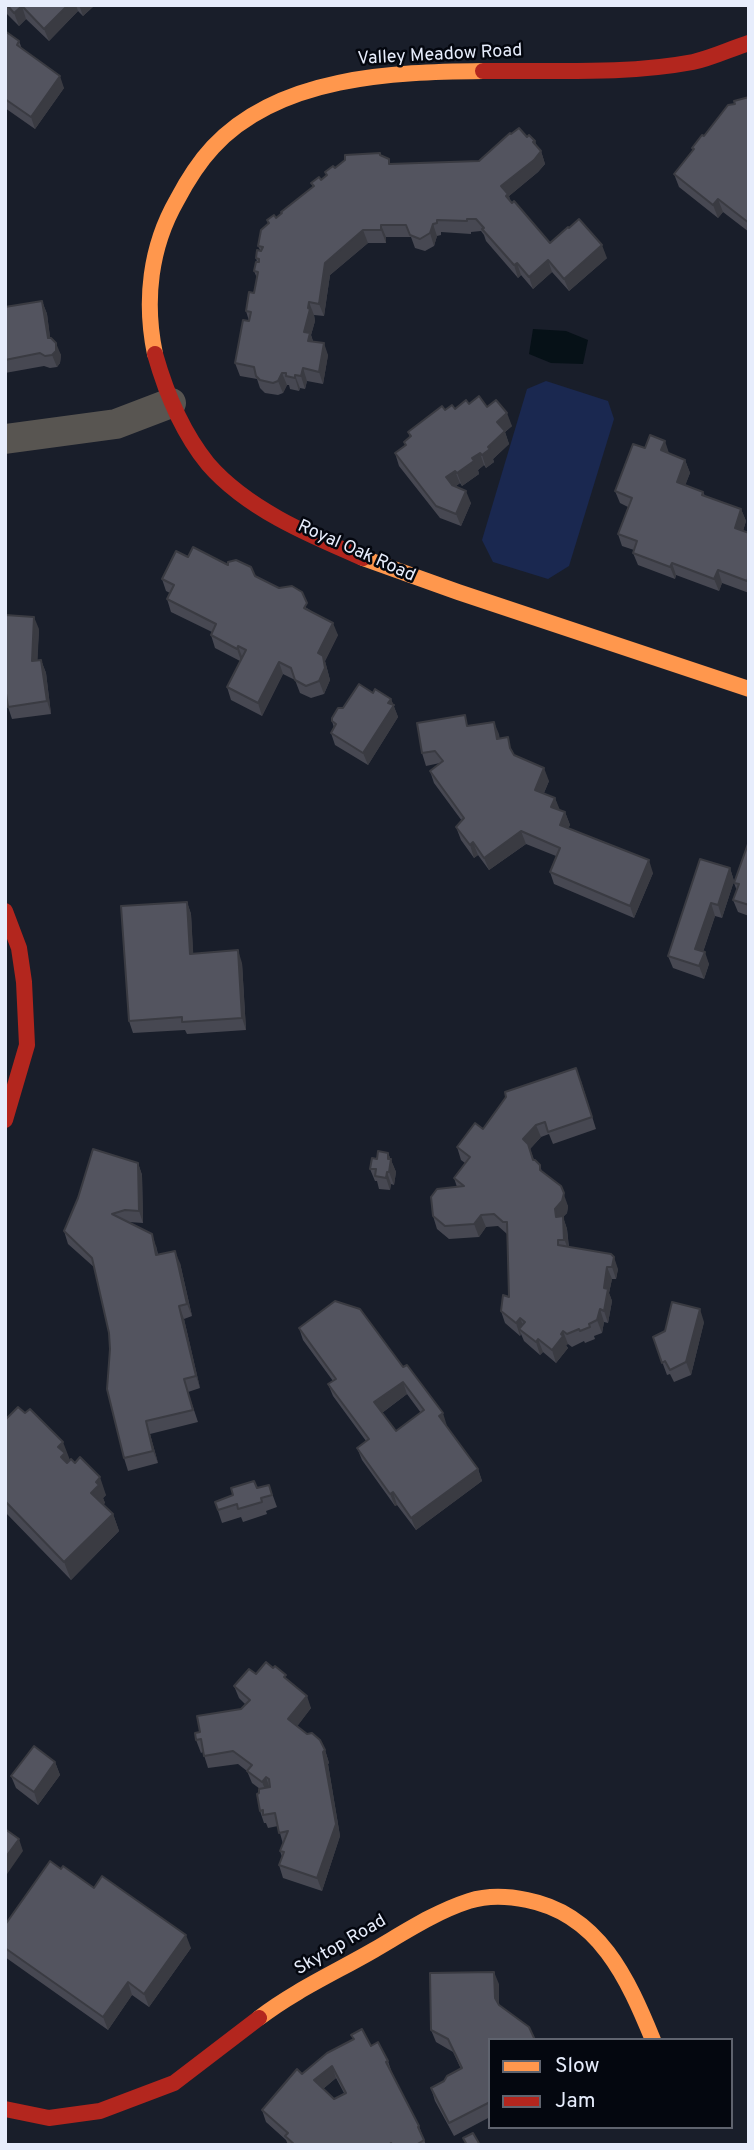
<!DOCTYPE html>
<html>
<head>
<meta charset="utf-8">
<style>
  body { margin:0 }
  #map { position:relative; width:754px; height:2150px; overflow:hidden; background:#191e2a; font-family:Overpass,sans-serif }
  canvas { display:block }
  .frame { position:absolute; inset:0; border:7px solid #e7edfc; pointer-events:none }
  .legend { position:absolute; left:488px; top:2038px; width:245px; height:91px; box-sizing:border-box; background:#04070f; border:2px solid #5f636e; margin:0; padding:9px 12px; list-style:none; font-size:21px; color:#e7edfc }
  .legend li { display:flex; align-items:center; gap:14px; height:35px }
  .legend b { width:35px; border:2px solid #5f636e }
</style>
</head>
<body>
<div id="map">
<canvas width="754" height="2150"></canvas>
<div class="frame"></div>
<ul class="legend">
<li><b style="height:9px;background:#ff974d"></b>Slow</li>
<li><b style="height:9px;background:#b3261e"></b>Jam</li>
</ul>
</div>
<script>
const ctx = document.querySelector('canvas').getContext('2d');
ctx.lineJoin = 'round';
function paint(path, color) {
  ctx.fillStyle = color;
  ctx.fill(path, 'evenodd');
}
function trace(path, color, width, dash) {
  ctx.strokeStyle = color;
  ctx.lineWidth = width;
  ctx.lineCap = dash ? 'butt' : 'round';
  ctx.setLineDash(dash || []);
  ctx.stroke(path);
}
function write(font, color, halo, rows, align = 'center') {
  ctx.font = font + ' Overpass,sans-serif';
  ctx.lineWidth = 5;
  ctx.setLineDash([]);
  ctx.textBaseline = 'middle';
  ctx.strokeStyle = halo;
  ctx.fillStyle = color;
  for (const [text, x, y, turn = 0] of rows) {
    ctx.save();
    ctx.translate(x, y);
    ctx.rotate((+turn || 0) * Math.PI / 180);
    ctx.textAlign = isNaN(turn) ? turn : align;
    if (halo) ctx.strokeText(text, 0, 0);
    ctx.fillText(text, 0, 0);
    ctx.restore();
  }
}
paint(new Path2D(`
  M546,381L608,401L614,419L569,566L548,579L493,562L482,540L527,389Z`), '#1a2850');
paint(new Path2D(`
  M533,329L566,331L588,340L583,364L551,363L529,354Z`), '#061117');
trace(new Path2D(`
  M5,439L116,424L171,403`), '#585551', 30);
trace(new Path2D(`
  M155,354C144,301 150,247 177,200C187,181 199,162 213,147C279,76 393,72 483,71
  M363,558L458,592L749,689
  M259,2018C294,1991 336,1972 374,1950C405,1932 435,1912 469,1901C488,1895 508,1896 527,1900C599,1914 628,1979 653,2040`), '#ff974d', 16);
trace(new Path2D(`
  M483,71C552,70 624,75 693,62C712,58 730,49 749,43
  M155,354C166,393 182,432 208,464C247,509 309,535 363,558
  M5,911L19,948L24,982L27,1045L5,1120
  M5,2109L49,2118L100,2111L174,2083L259,2018`), '#b3261e', 16);
paint(new Path2D(`
  M5,5H95L83,16L78,11L49,41L26,19L19,26L5,12Z
  M5,31L19,41L22,49L64,88L35,129L5,108Z
  M749,97V232L723,212L718,218L679,187L674,174L693,151L692,148L735,104Z
  M511,134L527,137L535,141L537,147L541,151L545,164L538,172L509,196L510,200L550,243L607,258L569,291L552,272L533,289L521,275L518,278L486,241L484,235L481,231L471,232V234L441,232V235L437,236L434,246L425,251L415,248L411,237H386V243H368L330,275L324,316L314,315L315,321L311,335L313,341L328,355L323,384L307,381L305,389L300,388L299,391L290,389L289,385H287L283,393L278,395L265,393L260,388L257,379L240,376L235,363L249,321L246,311L254,293L257,278L254,271L257,262L256,258L260,250L258,246L268,224L267,220L276,218L313,187L311,183L321,180L327,175L325,172L335,168L381,156L391,164L479,161Z
  M42,301L47,314L50,338L61,355L60,363L57,367L50,368L44,366L5,373V307Z
  M469,404L487,407L512,426L505,432L509,444L493,459L494,462L486,468L484,465L478,470L479,474L462,486L460,483L456,486L471,503L461,526L440,518L399,466L395,453L405,445L404,442L410,437L408,432L445,410L455,409Z
  M645,448L669,454L685,460L690,473L685,485L703,492L705,496L741,509L746,521L743,531L749,533V593L722,583L719,591L676,575L675,579L638,565L633,553L634,550L622,546L618,534L628,507L620,503L615,491Z
  M188,557L228,565L255,576L310,610L338,635L325,661L330,680L324,694L311,698L300,693L295,680L283,674L262,716L231,700L227,687L240,661L215,648L211,635L212,632L171,612L167,599L170,593L166,591L162,579Z
  M39,629L37,661L41,660L46,673L51,714L12,719L8,707Z
  M373,693L391,699L398,717L368,765L335,745L331,733L334,728L332,721L343,708Z
  M494,722L499,738L512,750L514,755L549,781L544,793L555,798L559,810L565,812L570,825L568,828L653,873L634,918L554,884L550,872L556,856L526,844L489,870L478,855L474,858L461,840L456,827L462,821L434,783L430,771L440,763L426,766L422,753L469,726Z
  M749,841V916L738,912L733,900L737,891L734,883Z
  M730,868L734,881L722,918L715,916L703,952L709,964L704,979L673,968L668,956Z
  M187,902L191,914L193,954L242,963L246,1030L187,1034L185,1030L133,1033L129,1021Z
  M581,1081L596,1129L553,1144L549,1134L541,1137L530,1149L534,1160L540,1165L542,1172L568,1206L567,1213L563,1217L567,1229L569,1247L618,1269L616,1279H612L609,1293L612,1301L608,1323L604,1322L602,1333L594,1336L595,1339L585,1343L584,1341L572,1347L568,1344L566,1345L568,1348L556,1363L543,1352L540,1355L524,1341L521,1334L520,1336L505,1323L501,1311L509,1297L507,1234L498,1226L486,1227L479,1237L449,1239L437,1229L433,1216L457,1187L454,1178L465,1163L461,1160L457,1147L483,1129Z
  M388,1153L396,1172L394,1185L391,1184L390,1190L379,1189L377,1181H375L370,1169Z
  M138,1163L142,1175L143,1223L129,1222L156,1246L158,1254L180,1263L192,1316L184,1319L200,1388L188,1392L198,1422L150,1434L158,1463L128,1471L124,1458L109,1333L95,1268L68,1244L64,1231Z
  M335,1301L447,1426H446L478,1469L482,1481L416,1530L397,1505L395,1506L362,1460L357,1448L366,1441L333,1396L328,1384L333,1381L303,1340L299,1328ZM407,1394L421,1413L396,1431L382,1413Z
  M704,1322L691,1375L674,1382L670,1374L667,1375L653,1337Z
  M5,1420L70,1460L68,1462L106,1495L103,1498L105,1503L103,1504L113,1514L119,1531L71,1580L5,1512Z
  M269,1485L277,1507L266,1511L267,1514L243,1522L241,1517L222,1523L215,1502Z
  M256,1674L288,1681L311,1708L297,1726L325,1750L329,1763L328,1764L340,1836L322,1891L283,1878L279,1865L282,1857L280,1851L283,1844L278,1826L268,1828L266,1823H264L260,1811V1789L252,1783L247,1771L238,1764L208,1768L203,1752L201,1753L196,1740L200,1732L241,1709L246,1705L239,1698L234,1686Z
  M55,1762L60,1775L38,1805L16,1788L11,1776Z
  M61,1869L191,1948L149,2007L132,1995L108,2030L5,1957V1925Z
  M499,1984V2005L490,2040V2117L454,2136L435,2101L431,2088L444,2081L461,2069L453,2052L436,2042L431,2030Z
  M371,2046L388,2061L392,2073L419,2126L426,2145H288L286,2140L266,2122L262,2110L302,2074ZM336,2078L344,2093L334,2099L323,2089Z`), '#474852');
paint(new Path2D(`
  M68,5H76L78,11L49,41L44,29Z
  M79,5H95L83,16Z
  M22,6L26,19L19,26L14,13Z
  M60,76L64,88L35,129L31,117Z
  M535,141L539,153L541,151L545,164L538,172L509,196L512,207L501,186Z
  M718,199L723,212L718,218L713,205Z
  M433,224L437,236L434,246L430,233Z
  M381,225L386,237V243L381,230Z
  M363,230L368,243L330,275L324,316L319,304L325,263Z
  M602,245L607,258L569,291L564,279Z
  M548,260L552,272L533,289L529,277Z
  M517,263L521,275L518,278L514,265Z
  M42,301L47,314L52,351L48,338Z
  M309,302L314,315L315,321L311,335L314,345L312,353L304,332Z
  M56,343L61,355L60,363L57,367L52,355Z
  M324,343L328,355L323,384L319,372Z
  M303,368L307,381L305,389L301,376Z
  M282,373L287,385L283,393L278,381Z
  M295,375L300,388L299,391L295,378Z
  M507,413L512,426L505,432L509,444L493,459L494,462L486,468L482,455L497,422Z
  M665,441L669,453L665,463L661,450Z
  M480,453L484,465L478,470L479,474L462,486L457,473L472,458Z
  M685,460L690,473L682,494L677,482Z
  M455,471L460,483L451,490L446,477Z
  M466,491L471,503L461,526L456,514Z
  M741,509L746,521L740,540L735,528Z
  M672,563L676,575L675,579L670,567Z
  M718,570L722,583L719,591L714,579Z
  M34,617L39,629L37,674L32,661Z
  M333,623L338,635L325,661L330,680L324,694L319,681L318,653Z
  M238,646L243,659L241,661L237,649Z
  M41,660L46,673L51,714L47,701Z
  M279,662L283,674L262,716L258,703Z
  M391,699L398,717L368,765L363,753Z
  M494,722L499,734L502,751L497,739Z
  M544,768L549,781L540,802L535,790Z
  M555,798L560,810L551,807Z
  M565,812L570,825L564,837L560,825Z
  M521,831L526,844L489,870L484,858Z
  M473,842L478,855L474,858L470,845Z
  M649,860L653,873L634,918L630,906Z
  M730,868L734,881L722,918L718,905Z
  M187,902L191,914L194,966L190,954Z
  M711,903L715,916L700,961L695,949Z
  M238,950L242,963L246,1030L242,1018Z
  M705,952L709,964L704,979L699,966Z
  M536,1125L541,1137L530,1149L537,1172L523,1139Z
  M388,1153L396,1172L394,1185L389,1172L388,1159Z
  M138,1163L142,1175L143,1223L139,1211Z
  M387,1172L391,1184L390,1190L386,1178Z
  M561,1186L568,1206L567,1213L563,1217L567,1229L569,1252L556,1217L555,1209Z
  M481,1215L486,1227L479,1237L474,1224Z
  M152,1234L156,1246L160,1267L156,1255Z
  M175,1251L180,1263L192,1316L187,1304Z
  M614,1257L618,1269L616,1279L612,1267Z
  M607,1267L612,1279L609,1293L612,1301L608,1323L604,1311V1288Z
  M179,1306L184,1319L200,1388L196,1376Z
  M600,1309L604,1322L602,1333L597,1320Z
  M700,1309L704,1322L691,1375L686,1362Z
  M520,1318L525,1330L519,1329L521,1334L520,1336L516,1323Z
  M563,1331L568,1344L566,1345L568,1348L556,1363L552,1350Z
  M538,1339L543,1352L540,1355L536,1342Z
  M403,1382L407,1394L379,1415L374,1402Z
  M443,1413L447,1426L443,1429L439,1416Z
  M146,1421L150,1434L158,1463L153,1451Z
  M63,1442L70,1460L68,1462L71,1471L67,1474L58,1447Z
  M478,1469L482,1481L416,1530L411,1518Z
  M100,1477L106,1495L103,1498L105,1503L98,1510L91,1493L96,1482Z
  M393,1492L397,1505L395,1506L390,1494Z
  M113,1514L119,1531L71,1580L64,1562Z
  M307,1696L311,1708L293,1732L288,1719Z
  M325,1750L329,1763L328,1764L340,1836L322,1891L317,1878L323,1752Z
  M55,1762L60,1775L38,1805L34,1792Z
  M266,1777L270,1789L267,1794L262,1782Z
  M19,1839L23,1851L5,1877L6,1879L5,1881V1858Z
  M186,1935L191,1948L149,2007L144,1994Z
  M494,1972L499,1984V2010L495,1998Z
  M128,1982L132,1995L108,2030L103,2017Z
  M332,2066L336,2078L318,2093L314,2080Z`), '#3a3b42');
const building = new Path2D(`
  M7,5H68L44,29L22,6L14,13Z
  M5,31L19,41L17,45L60,76L31,117L5,99Z
  M749,97V223L718,199L713,205L674,174L694,149L692,148L702,135L704,136L728,105L735,104L734,101Z
  M519,128L527,137L529,135L535,141L533,142L541,151L534,160L501,186L508,194L506,196L512,203L514,201L550,243L568,227L569,228L579,219L602,245L564,279L548,260L529,277L517,263L514,265L482,229L484,228L476,219H467V221L437,220V223L433,224L430,233L420,239L410,235L406,225H381V230H363L325,263L319,304L309,302L308,308L310,309L304,332L310,333L308,341L324,343L319,372L303,368L301,376L295,375V378L286,376V373H282L278,381L273,383L260,380L256,376L254,367L235,363L243,320L249,321L251,312L246,311L249,292L254,293L258,272L254,271L256,262H259V259L256,258L257,250L261,251L263,247L258,246L261,230L269,223L267,220L274,215L276,218L282,213L281,212L314,186L311,183L319,177L321,180L327,175L325,172L333,166L335,168L345,160V155L380,153V155L389,159V164L479,161L510,133L511,134Z
  M42,301L48,338H51L56,343V351L52,355L45,356L40,353L5,360V307Z
  M479,396L487,407L496,400L507,413L497,422L505,431L488,447L490,449L482,455L480,453L472,458L474,461L457,473L455,471L446,477L452,485L466,491L456,514L436,506L395,453L406,445L404,442L411,436L408,432L442,406L445,410L452,405L455,409L466,400L469,404Z
  M650,435L665,441L661,450L685,460L677,482L703,492L702,495L741,509L735,528L749,533V576L747,581L718,570L714,579L672,563L670,567L633,553L637,541L618,534L632,498L615,491L633,444L645,448Z
  M193,547L228,565V562L236,560L251,567L255,576L279,588L292,586L302,592L307,603L304,608L333,623L318,653L323,656L325,668L319,681L306,686L295,680L291,668L279,662L258,703L227,687L246,650L238,646L237,649L211,635L216,624L167,599L174,585L162,579L176,551L188,557Z
  M5,615L34,617L32,661L41,660L47,701L8,707L5,687Z
  M359,684L373,693L375,689L391,699L388,703L394,705L363,753L331,733L336,724L332,721V718L338,708H343Z
  M465,715L467,726L494,722L497,739L508,737L510,748L514,755L544,768L535,790L555,798L551,807L565,812L560,825L649,860L630,906L550,872L560,848L521,831L484,858L473,842L470,845L456,827L464,818L430,771L443,761L435,751L422,753L417,723Z
  M749,841V905L733,900L739,884L734,883Z
  M700,859L730,868L718,905L711,903L695,949L705,952L699,966L668,956Z
  M187,902L190,954L238,950L242,1018L182,1022V1017L129,1021L121,906Z
  M576,1068L592,1117L548,1132L545,1122L536,1125L523,1139L528,1144L533,1160H535L540,1165V1170L561,1186L564,1193L562,1201L555,1209L556,1217L563,1216L564,1240H558V1245L611,1254L614,1257L612,1267H607L604,1288L608,1289L604,1311L600,1309L597,1320L589,1324L590,1327L580,1331L579,1329L567,1334L563,1331L561,1334L563,1336L552,1350L538,1339L536,1342L519,1329L525,1322L520,1318L516,1323L501,1311L503,1295L509,1297L507,1222H503L494,1214L481,1215L474,1224L445,1226L433,1216L431,1197L437,1189L464,1186L454,1178L470,1157L457,1147L475,1123L483,1129L506,1097L505,1092Z
  M93,1149L138,1163L139,1211L125,1210L112,1214L152,1234L156,1255L175,1251L187,1304L179,1306L196,1376L184,1379L193,1410L146,1421L153,1451L124,1458L107,1389L110,1349L109,1333L92,1258L64,1231L78,1198Z
  M378,1151L388,1153V1159H391L389,1172H387L386,1178L375,1176L376,1169H370L372,1158L377,1159Z
  M335,1301L360,1309L403,1367L407,1365L443,1413L439,1416L478,1469L411,1518L393,1492L390,1494L357,1448L369,1439L328,1384L336,1379L299,1328ZM403,1382L424,1410L396,1431L374,1402Z
  M672,1302L700,1309L686,1362L670,1370L665,1361L662,1363L653,1337L665,1331Z
  M18,1407L25,1413L30,1409L63,1442L58,1447L65,1453L61,1457L67,1463L71,1459L75,1463L80,1457L100,1477L96,1482L99,1485L91,1493L113,1514L64,1562L5,1501V1420Z
  M254,1481L257,1488L269,1485L272,1495L261,1498L262,1502L238,1509L237,1504L218,1510L215,1502L233,1495L231,1488Z
  M266,1662L273,1668L275,1666L286,1675L284,1677L307,1696L288,1719L307,1734L312,1733L320,1740L325,1750L323,1752L336,1824L317,1878L279,1865L284,1852L280,1851L288,1831L279,1833L275,1813L263,1815V1810L260,1811L257,1794L259,1793V1789L270,1787L269,1779L266,1777L262,1782L247,1771L252,1765L233,1751L204,1756L201,1739L196,1740L195,1733L200,1732L197,1716L241,1709L250,1700L234,1686L249,1669L256,1674Z
  M34,1746L55,1762L34,1792L11,1776Z
  M5,1829L19,1839L5,1858Z
  M50,1861L61,1869L63,1866L94,1888L102,1876L186,1935L144,1994L128,1982L103,2017L5,1948V1925Z
  M494,1972L495,1998L499,2005L529,2027L535,2040H490V2102L449,2123L431,2088L444,2081L447,2076L462,2068L448,2039L431,2030L430,1973Z
  M362,2029L371,2046L378,2042L388,2061L386,2062L419,2126L418,2127L424,2140L416,2145H393L391,2143L388,2145H295L285,2136L288,2133L262,2110L297,2069L302,2074L327,2053L354,2039L351,2035ZM332,2066L346,2093L334,2099L314,2080Z
  M473,2133L480,2145H467L463,2138Z`);
paint(building, '#53545f');
trace(building, '#3a3b42', 2);
write('18px', '#e7edfc', '#04070f', [
  ["Valley Meadow Road",440,56,-3],
  ["Royal Oak Road",356,552,24],
  ["Skytop Road",341,1946,-30]
]);
</script>
</body>
</html>
